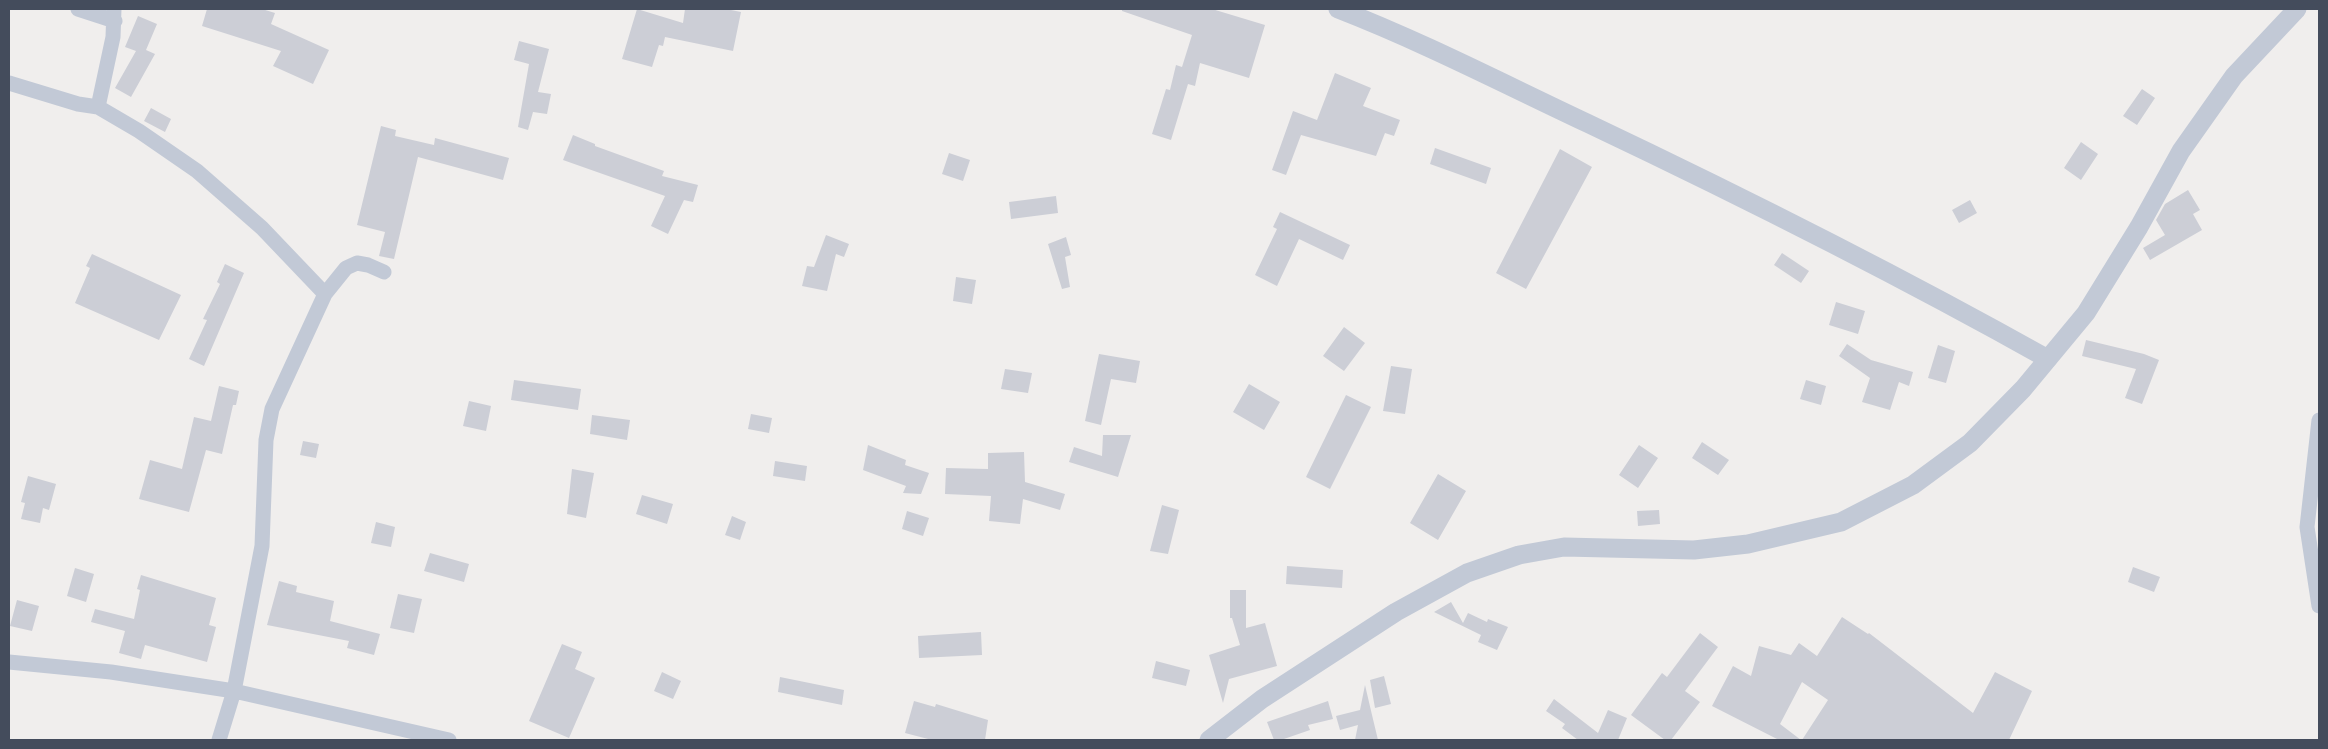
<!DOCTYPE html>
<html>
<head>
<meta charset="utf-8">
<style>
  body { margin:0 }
  #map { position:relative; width:2328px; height:749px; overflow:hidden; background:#f0eeed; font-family:"Alegreya Sans",sans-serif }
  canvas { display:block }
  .frame { position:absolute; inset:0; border:10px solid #444c5c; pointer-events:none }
</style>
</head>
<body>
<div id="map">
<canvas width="2328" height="749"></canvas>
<div class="frame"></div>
</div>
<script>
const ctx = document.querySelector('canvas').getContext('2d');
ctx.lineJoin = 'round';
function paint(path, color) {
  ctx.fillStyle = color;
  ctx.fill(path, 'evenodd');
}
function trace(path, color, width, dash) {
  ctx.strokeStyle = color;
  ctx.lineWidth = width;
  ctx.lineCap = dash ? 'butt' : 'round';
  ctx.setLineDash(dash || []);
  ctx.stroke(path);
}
paint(new Path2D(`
  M207,9H262L275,13L271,24L329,50L313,84L273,66L281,51L202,26Z
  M637,9L683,23L685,9H726L741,12L733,51L665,37L663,46L659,45L652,67L622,59Z
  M1122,9H1212L1265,25L1249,78L1200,63L1195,86L1188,84L1171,140L1152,134L1166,89L1170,90L1176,65L1182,67L1192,35L1122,11Z
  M138,16L157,24L146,50L155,54L131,97L115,88L136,51L125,47Z
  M519,41L549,49L538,92L551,94L547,114L533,112L528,130L518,127L529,64L514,60Z
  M1335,73L1371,88L1363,106L1400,120L1394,136L1385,133L1376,156L1301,135L1286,175L1272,170L1293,111L1317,120Z
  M2142,89L2155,98L2137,125L2123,116Z
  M151,108L171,119L165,132L144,121Z
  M381,126L396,130L395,136L434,145L435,138L509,158L503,180L418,157L394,259L379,256L385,232L357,225Z
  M573,135L595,144V146L664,171L662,176L698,185L693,202L684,200L668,234L651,226L665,196L563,160Z
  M2081,142L2098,154L2081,180L2064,168Z
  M1435,148L1491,168L1486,184L1430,164Z
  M1560,149L1592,167L1526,289L1496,273Z
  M949,153L970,160L963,181L942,174Z
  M2188,190L2200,210L2193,214L2202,230L2150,260L2143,248L2165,235L2156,220L2165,204Z
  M1056,196L1058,213L1011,219L1009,202Z
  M1970,200L1977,213L1959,223L1952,210Z
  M1280,212L1350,245L1343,260L1299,239L1277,286L1255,275L1277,229L1273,227Z
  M826,235L849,244L844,257L836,254L827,291L802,286L807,266L814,267Z
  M1066,237L1071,255L1065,257L1070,287L1062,289L1048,244Z
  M1782,253L1809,271L1801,283L1774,265Z
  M92,254L181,295L159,340L75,303L90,268L86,266Z
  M225,264L244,273L204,366L189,359L207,320L203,319L220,284L217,282Z
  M956,277L976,280L972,304L953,301Z
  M1836,302L1865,311L1858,334L1829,325Z
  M1344,327L1365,343L1344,371L1323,356Z
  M2086,340L2144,354L2159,360L2142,404L2125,398L2136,369L2082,356Z
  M1847,344L1871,360L1913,372L1909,386L1899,382L1890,410L1862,402L1870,378L1839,356Z
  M1938,345L1955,351L1946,383L1928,378Z
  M1099,354L1140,361L1136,383L1111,379L1101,425L1085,421Z
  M1391,366L1412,369L1405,414L1383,411Z
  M1005,369L1032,373L1028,393L1001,389Z
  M514,380L581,389L578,410L511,400Z
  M1806,380L1826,386L1821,405L1800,399Z
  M1249,384L1280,402L1264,430L1233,412Z
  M219,386L239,391L236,405H233L222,454L206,450L189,512L139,499L150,460L182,469L194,417L211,421Z
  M1346,395L1371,407L1330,489L1306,477Z
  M469,401L491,406L486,431L463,426Z
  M751,414L772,418L769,433L748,429Z
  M592,415L630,420L627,440L590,434Z
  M1103,435H1131L1118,477L1069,462L1074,447L1102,456Z
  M303,441L319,444L316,458L300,455Z
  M1702,442L1729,460L1718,475L1692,458Z
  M868,445L906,460L905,465L929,473L921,494L903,493L906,486L863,470Z
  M1639,445L1658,458L1638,488L1619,475Z
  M1024,452L1025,482L1065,494L1060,510L1023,499L1020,524L989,521L991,496L945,494L946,468L988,469V453Z
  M775,461L807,466L805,481L773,476Z
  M572,469L594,473L586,518L567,514Z
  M1438,474L1466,491L1438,540L1410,523Z
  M28,476L56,484L49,510L43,508L40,523L21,519L25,503L21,502Z
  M642,495L673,504L667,524L636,514Z
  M1162,505L1179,510L1168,554L1150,551Z
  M1659,510L1660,524L1638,526L1637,511Z
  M907,511L929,518L923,536L902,529Z
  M732,516L746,522L740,540L725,535Z
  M376,522L395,527L391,547L371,543Z
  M430,553L469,564L464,582L424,571Z
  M1287,566L1343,570L1342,588L1286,584Z
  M2133,567L2160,577L2154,592L2128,582Z
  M75,568L94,574L86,602L67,596Z
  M141,575L216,598L209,625L216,627L207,662L145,645L141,659L119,653L125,631L91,622L95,609L134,619L140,590L137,589Z
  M279,581L297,586L296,592L334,601L330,621L380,634L374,655L347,648L349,641L267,625Z
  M1230,590H1246V628L1265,623L1277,666L1229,679L1223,703L1209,655L1240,645L1232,618H1230Z
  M398,594L422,599L414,633L390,628Z
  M17,600L39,606L32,631L10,626Z
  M1451,602L1463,623L1468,613L1487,622L1488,619L1508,627L1497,650L1478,642L1481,635L1434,612Z
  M1842,617L1868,634L1869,633L1973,713L1995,672L2032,691L2009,740H1802L1828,700L1802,682L1780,724L1801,740H1779L1712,706L1733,666L1751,676L1759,646L1791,655L1799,643L1817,656Z
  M981,632L982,655L919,658L918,636Z
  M1700,633L1718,647L1685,691L1700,702L1671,740H1665L1631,715L1662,673L1667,677Z
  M562,644L582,652L575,669L595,678L569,738L529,721Z
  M1156,661L1190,670L1186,686L1152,678Z
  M662,672L681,681L673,699L654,691Z
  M1384,676L1391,704L1375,708L1370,680Z
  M780,677L844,690L842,705L778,692Z
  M1365,685L1372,715L1378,740H1355L1358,725L1340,730L1336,716L1360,710Z
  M1554,699L1598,733L1608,710L1627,718L1618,740H1578L1562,728L1565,724L1546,711Z
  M914,701L935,707L936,704L988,720L985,740H932L905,733Z
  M1328,701L1333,719L1308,725L1310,730L1281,740H1274L1267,722Z`), '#ccced6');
trace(new Path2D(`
  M78,9L115,21
  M9,83L78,104L98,107L139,131L197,171L262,228L325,294
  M98,107L113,37L114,9
  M2319,420L2307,527L2319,606
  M9,662L111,672L234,691L449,740
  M219,740L234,691L262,546L266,440L272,409L325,294L346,268L357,263L368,265L384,272`), '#c2c9d6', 15);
trace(new Path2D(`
  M1338,9C1423,42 1504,84 1587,123C1743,197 1898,275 2048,359
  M1209,740L1262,699L1396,612L1467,573L1519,555L1564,547L1694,550L1748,544L1841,522L1913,485L1970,443L2023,389L2086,313L2139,227L2181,151L2234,76L2297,9`), '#c2c9d6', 19);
</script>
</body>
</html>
